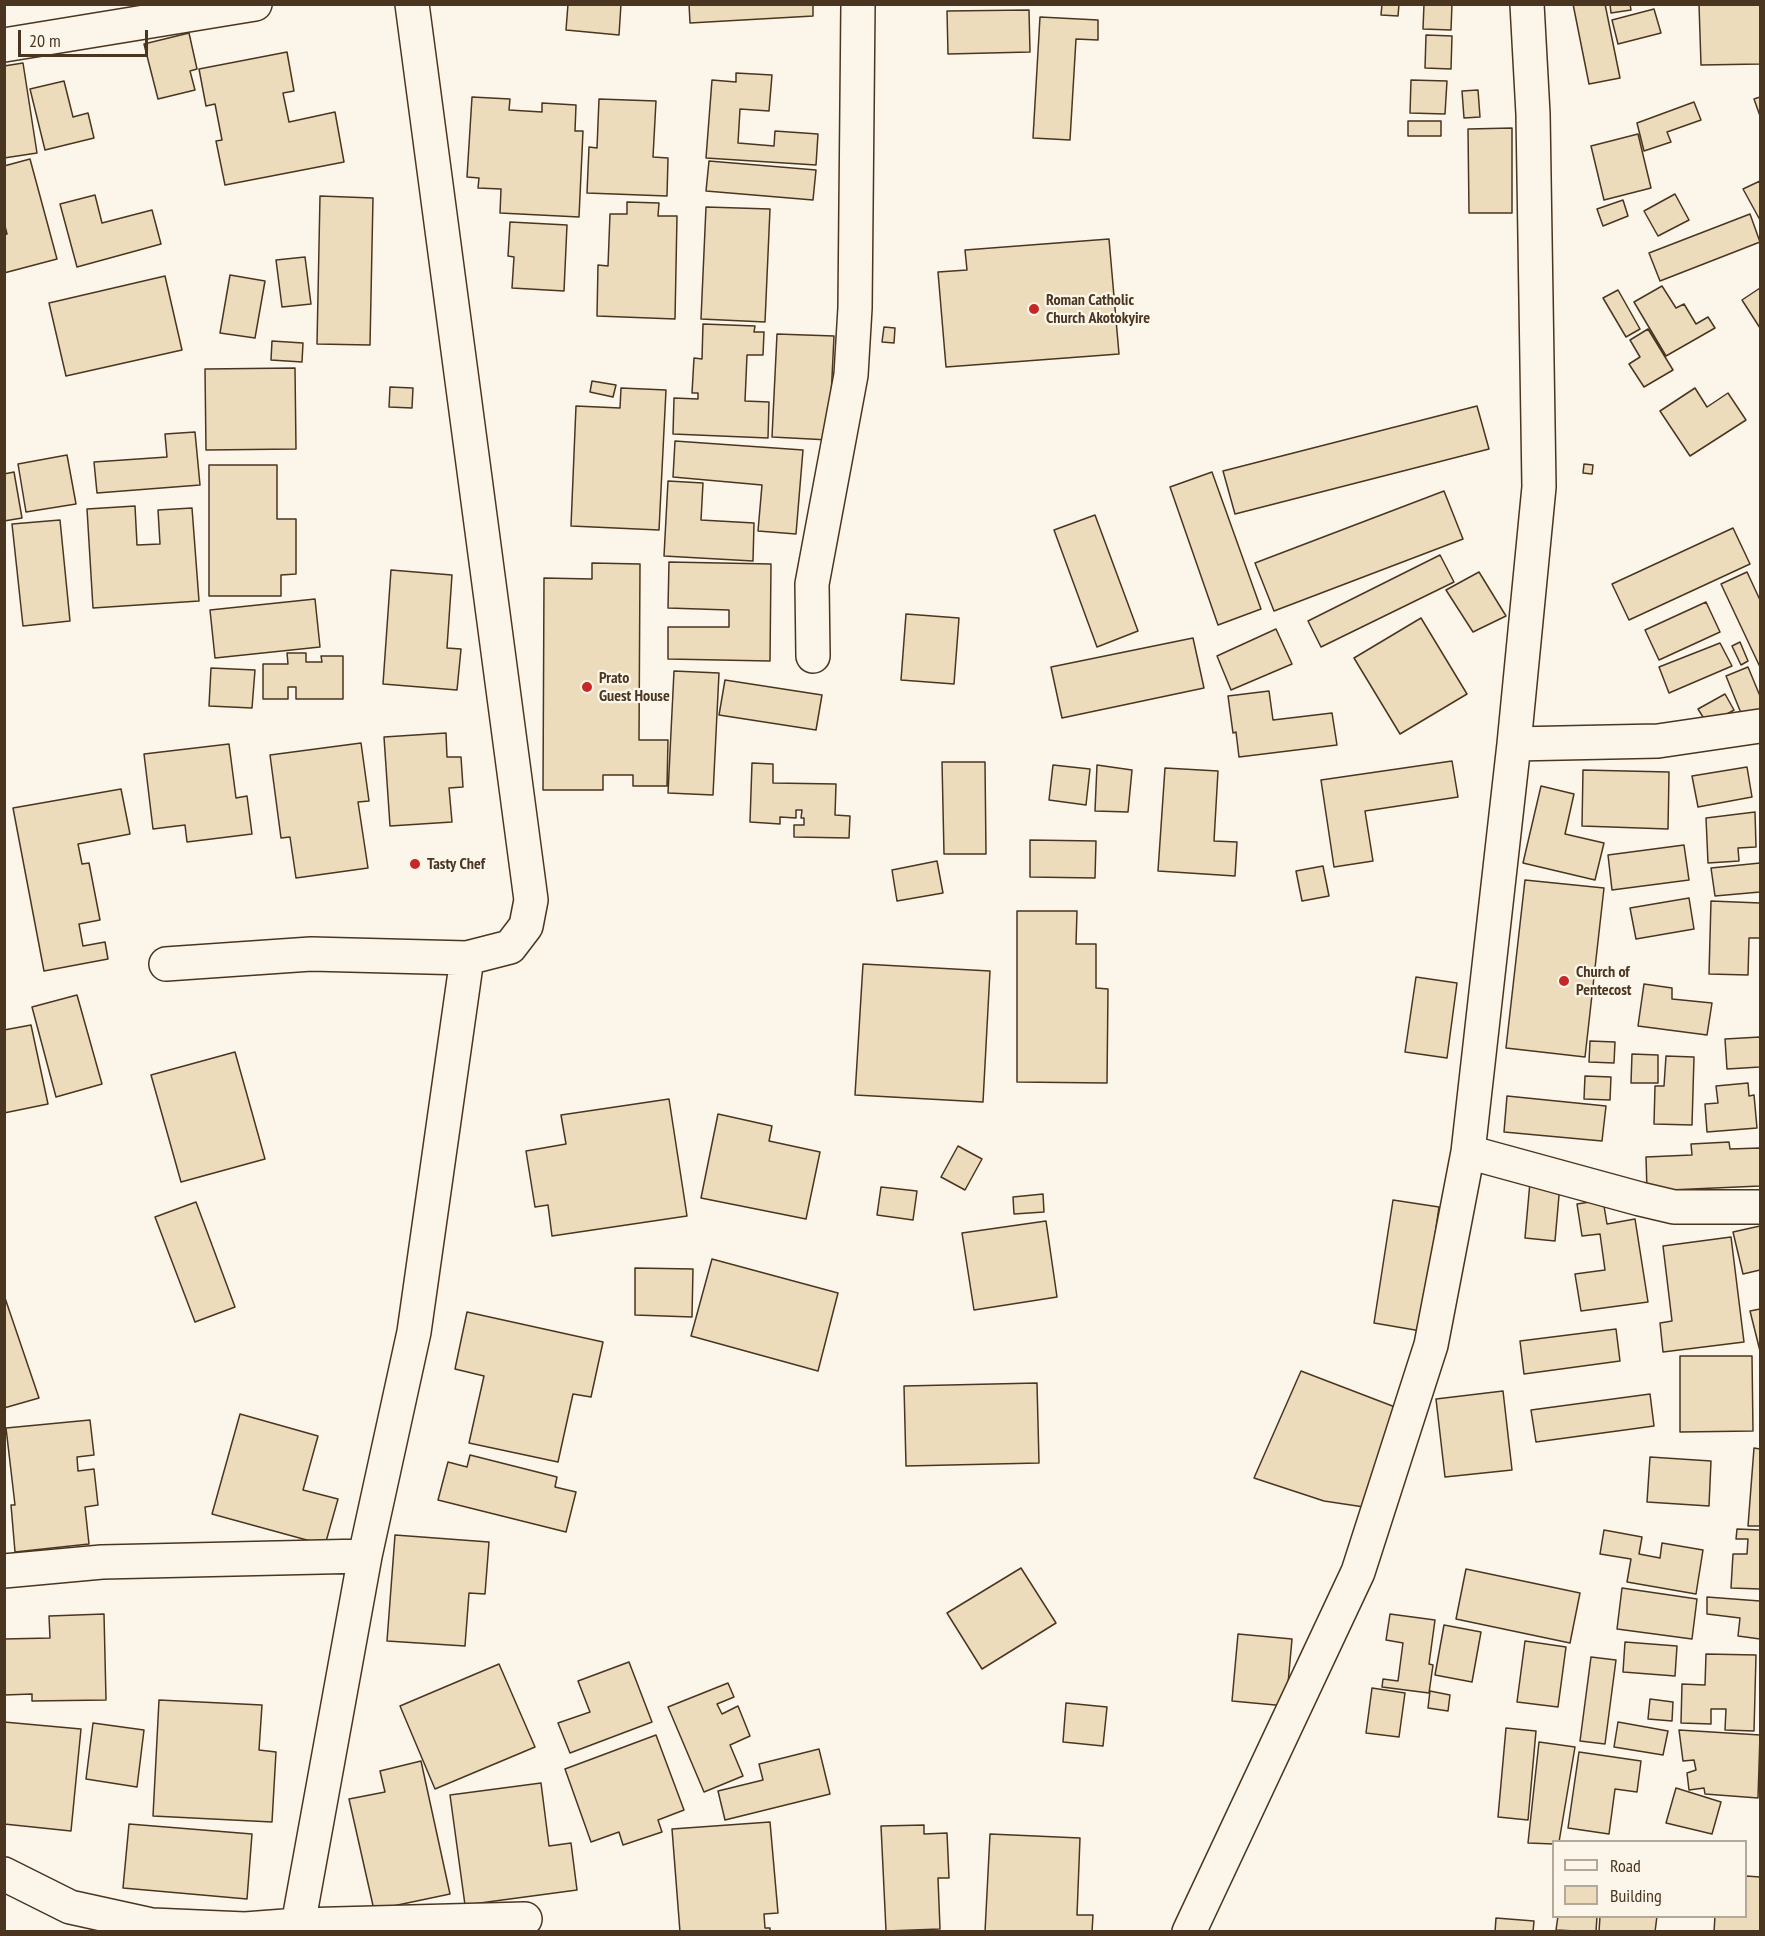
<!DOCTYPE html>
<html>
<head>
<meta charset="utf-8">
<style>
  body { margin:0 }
  #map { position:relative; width:1765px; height:1936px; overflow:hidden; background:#fbf6e9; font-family:"PT Sans Narrow",sans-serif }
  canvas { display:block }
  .frame { position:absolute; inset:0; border:6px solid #4a3520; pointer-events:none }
  .legend { position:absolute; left:1552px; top:1840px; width:195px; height:78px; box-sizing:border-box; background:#fbf6e9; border:2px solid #b4a999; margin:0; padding:8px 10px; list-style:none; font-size:18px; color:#4a3520 }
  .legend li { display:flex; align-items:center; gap:12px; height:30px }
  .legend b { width:30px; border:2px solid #b4a999 }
  .scale { position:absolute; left:18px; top:30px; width:130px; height:27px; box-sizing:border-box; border:3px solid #4a3520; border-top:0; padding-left:8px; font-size:18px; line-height:21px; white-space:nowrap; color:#4a3520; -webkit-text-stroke:4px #fbf6e9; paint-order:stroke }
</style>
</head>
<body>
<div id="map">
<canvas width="1765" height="1936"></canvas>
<div class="frame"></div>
<ul class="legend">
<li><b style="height:8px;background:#fbf6e9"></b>Road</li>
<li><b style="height:16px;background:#ecdcbc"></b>Building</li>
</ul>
<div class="scale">20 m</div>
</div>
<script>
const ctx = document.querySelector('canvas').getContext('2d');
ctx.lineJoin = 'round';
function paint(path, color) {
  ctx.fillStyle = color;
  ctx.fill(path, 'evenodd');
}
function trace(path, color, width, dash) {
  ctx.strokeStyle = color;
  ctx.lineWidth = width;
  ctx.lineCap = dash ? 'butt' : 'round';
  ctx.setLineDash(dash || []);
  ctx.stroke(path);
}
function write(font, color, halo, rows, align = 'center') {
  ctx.font = font + ' "PT Sans Narrow",sans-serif';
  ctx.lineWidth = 4.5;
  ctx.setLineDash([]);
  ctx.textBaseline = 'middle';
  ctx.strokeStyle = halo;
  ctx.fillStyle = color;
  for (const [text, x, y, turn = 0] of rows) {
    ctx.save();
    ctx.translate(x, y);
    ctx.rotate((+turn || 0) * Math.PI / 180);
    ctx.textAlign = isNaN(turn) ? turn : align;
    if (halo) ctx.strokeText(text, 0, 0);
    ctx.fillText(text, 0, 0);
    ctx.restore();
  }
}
const building = new Path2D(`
  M568,4H621L619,35L566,30Z
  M689,4H813V16L690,23Z
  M1382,4H1399L1398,16L1381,15Z
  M1424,4H1452L1451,30L1423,29Z
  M1573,4H1605L1620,78L1589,84Z
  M1610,4H1630L1631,10L1611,13Z
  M1699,4H1760V64L1701,65Z
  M1654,9L1661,33L1618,44L1612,20Z
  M1029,10L1030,52L948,54L947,11Z
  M1040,17L1098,20V40L1076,39L1070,140L1033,138Z
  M189,33L197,69L190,71L195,90L158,99L144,44Z
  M1426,35L1452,36L1451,69L1425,68Z
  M287,52L294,91L283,93L289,122L335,112L344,162L225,185L216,141L222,140L215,104L206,106L199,69Z
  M23,63L37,153L4,158V66Z
  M736,73L772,75L769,111L740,109L738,143L774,146L775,131L818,134L816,165L706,158L712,80L736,82Z
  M1411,80L1447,81L1445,114L1410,113Z
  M64,81L73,117L88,113L94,138L45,150L30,89Z
  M1478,90L1480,117L1464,118L1462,91Z
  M472,97L510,99L509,110L542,112V103L576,105L575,131H583L579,217L500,213L501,189L478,188L479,178L467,177Z
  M1760,97V116L1754,99Z
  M599,99L656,101L653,157L668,158L667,196L587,193L589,147L597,148Z
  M1694,102L1701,120L1667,132L1671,142L1644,151L1637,123Z
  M1408,121H1441V136H1408Z
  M1512,128V213H1469L1468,129Z
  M1638,134L1651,188L1604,200L1591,146Z
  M30,159L57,259L4,273V235L7,234L4,222V166Z
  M709,161L816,170L813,200L706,191Z
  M1760,181V220L1743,189Z
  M1675,194L1689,220L1658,236L1644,211Z
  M95,195L102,223L152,210L161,244L77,267L60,204Z
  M320,196L373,198L370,345L317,344Z
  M1623,200L1628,216L1603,226L1597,209Z
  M627,202L659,203L658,216H677L675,319L597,316L598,265L608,266L610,214H627Z
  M706,207L770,209L765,322L701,319Z
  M1750,214L1760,242L1660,281L1649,253Z
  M510,222L567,225L564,291L512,288L514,257L508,256Z
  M1109,239L1119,354L946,367L938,272L967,270L965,250Z
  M305,257L311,304L282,307L276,260Z
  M230,275L265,281L255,338L220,333Z
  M165,276L182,350L66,376L49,303Z
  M1662,286L1676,308L1684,304L1696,324L1708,317L1715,328L1666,356L1634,302Z
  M1760,288V328L1742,300Z
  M1618,290L1640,329L1626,337L1603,298Z
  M703,324L755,326L754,332H764L763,355H747L745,401L769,402L768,438L673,434L674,398L698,399V393H692L694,358L702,359Z
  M884,327L895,328L894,343L882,342Z
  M1648,329L1673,370L1644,387L1629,364L1640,357L1630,340Z
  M777,334L834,336L829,440L772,437Z
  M272,341L303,343L302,362L271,360Z
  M295,368L296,449L206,450L205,369Z
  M592,381L616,385L613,397L590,392Z
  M390,387L413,388L412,408L389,407Z
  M621,388L666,390L659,530L571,526L576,406L620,408Z
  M1695,388L1707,407L1728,393L1746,420L1690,456L1660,411Z
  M1477,406L1489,449L1235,514L1223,471Z
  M195,432L200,485L97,493L94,462L167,457L165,434Z
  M675,441L803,450L796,534L758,531L762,485L673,477Z
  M67,455L76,504L26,512L18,464Z
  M1584,464L1593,465L1592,474L1583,473Z
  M209,465H277V519H296V574L281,575V596H209Z
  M14,472L22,518L4,521V474Z
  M1212,472L1261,609L1218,625L1170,487Z
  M668,481L703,483L701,520L754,523L753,561L664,556Z
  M1444,491L1463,539L1274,611L1255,563Z
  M135,506L137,545L160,544L158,510L192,508L199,601L93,608L87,509Z
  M1095,515L1138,631L1097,647L1054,530Z
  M60,520L70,621L23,626L12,524Z
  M1733,528L1750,564L1629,620L1612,584Z
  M1440,555L1454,582L1321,647L1308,621Z
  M669,562L771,564L770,661L668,659V627H729V610L668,608Z
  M592,563L640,564L639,740H668L667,786H633V775H603V790H543L544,578L592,579Z
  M391,570L452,575L447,648L461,649L457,690L383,684Z
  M1479,572L1506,616L1473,632L1446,590Z
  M1747,572L1760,600V667L1721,584Z
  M315,599L320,647L215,658L210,610Z
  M1706,602L1720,632L1659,660L1645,630Z
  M906,614L959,618L954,684L901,680Z
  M1421,618L1467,694L1400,734L1354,658Z
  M1276,629L1292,664L1231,690L1217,656Z
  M1193,638L1204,688L1062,718L1051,667Z
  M1740,642L1748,661L1741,665L1732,646Z
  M1720,643L1732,666L1669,693L1659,667Z
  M287,653H306V662H322L321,656H343V699H296V687H288V699H263V664H288Z
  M1748,667L1760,696V711L1743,718L1726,676Z
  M211,668L255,670L252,708L209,706Z
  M674,671L719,673L713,795L668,793Z
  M725,680L822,695L816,730L719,715Z
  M1269,691L1273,720L1332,713L1337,745L1239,757L1236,732L1233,733L1228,696Z
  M1725,694L1734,710L1708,725L1698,709Z
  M446,733L447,757H461L463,787L449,788L452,822L390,826L384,737Z
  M361,743L369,801L358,802L368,868L296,878L290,837L281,838L270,755Z
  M229,744L236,798L247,796L252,834L187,842L185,825L153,829L144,754Z
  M1452,761L1458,797L1365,811L1373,861L1334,867L1321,780Z
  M942,762H985L986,854H944Z
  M752,763L773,764V783L836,784L835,815L850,816L849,838L794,837V825H804V818H801L802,810H796V818L780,817V824L750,822Z
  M1053,765L1090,769L1086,805L1049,800Z
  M1097,765L1132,770L1128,812L1095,811Z
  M1747,767L1752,797L1698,807L1692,776Z
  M1165,768L1218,771L1214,841L1237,842L1235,876L1158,871Z
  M1583,770L1669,772L1668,829L1582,826Z
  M1541,786L1574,794L1565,834L1604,843L1595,880L1523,863Z
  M121,789L130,834L78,844L82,864L89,863L100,920L79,924L83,946L105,942L108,959L44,971L13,808Z
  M1755,812L1756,847L1738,848L1739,861L1708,863L1706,818Z
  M1030,840L1096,841L1095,878L1030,877Z
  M1684,845L1689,880L1612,890L1608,855Z
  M937,861L943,893L897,901L892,870Z
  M1760,863V892L1715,896L1711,868Z
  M1323,866L1329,896L1302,901L1296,871Z
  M1525,880L1604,888L1585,1057L1506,1048Z
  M1689,898L1694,929L1636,939L1630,908Z
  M1711,901L1760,903V938H1749L1748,975L1709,974Z
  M1017,911H1077L1076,944H1096V988L1108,989L1107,1083L1017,1082Z
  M863,964L990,971L983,1102L855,1095Z
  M1416,977L1457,983L1447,1058L1405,1052Z
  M1644,984L1672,988V999L1712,1003L1707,1035L1638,1026Z
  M77,995L102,1084L56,1097L32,1007Z
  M31,1025L48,1104L4,1113V1030Z
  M1760,1037V1067L1727,1069L1725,1039Z
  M1590,1041L1615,1042L1614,1063L1589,1062Z
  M235,1052L265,1159L181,1182L151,1075Z
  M1632,1054L1658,1055V1083H1631Z
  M1666,1056L1694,1057L1692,1125L1654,1124L1655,1086H1664Z
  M1585,1076L1611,1077L1610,1100L1584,1099Z
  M1748,1083L1749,1096L1754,1095L1757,1128L1707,1132L1705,1104L1718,1103L1716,1086Z
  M1507,1096L1606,1106L1602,1141L1504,1132Z
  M669,1099L687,1216L552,1236L548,1205L535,1207L526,1151L566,1144L561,1115Z
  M718,1114L772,1126L769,1141L820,1152L806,1219L701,1198Z
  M1729,1142L1730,1149L1760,1148V1186L1647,1191L1646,1157L1692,1155L1691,1144Z
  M958,1146L982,1159L965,1190L941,1177Z
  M1530,1182L1560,1184L1555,1241L1525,1238Z
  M881,1187L917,1191L913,1220L877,1215Z
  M1043,1194L1044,1212L1014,1214L1013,1197Z
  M1393,1200L1439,1207L1421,1331L1374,1323Z
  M1603,1200L1607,1224L1635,1219L1648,1302L1581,1311L1575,1274L1605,1270L1600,1234L1582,1236L1577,1204Z
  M196,1202L235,1307L195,1322L155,1217Z
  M1046,1221L1057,1297L974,1310L962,1233Z
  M1760,1226V1270L1743,1274L1733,1232Z
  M1731,1237L1744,1342L1663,1352L1660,1323L1672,1321L1663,1246Z
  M712,1259L838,1293L818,1371L691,1336Z
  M635,1268L693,1269L692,1317L635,1315Z
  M4,1295L39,1398L4,1408Z
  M1760,1309V1351L1750,1311Z
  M467,1312L603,1342L591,1397L573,1394L558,1462L469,1443L484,1376L455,1369Z
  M1616,1329L1620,1361L1524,1374L1520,1341Z
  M1680,1356H1752L1753,1431L1680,1432Z
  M1301,1371L1395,1407L1364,1507L1324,1501L1254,1478Z
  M1037,1383L1039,1463L906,1466L904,1386Z
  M1503,1391L1512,1470L1445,1477L1436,1399Z
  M1650,1394L1654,1426L1536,1442L1531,1410Z
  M240,1414L318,1436L303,1490L338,1499L325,1545L212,1514Z
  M90,1420L94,1455L77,1457L78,1471L94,1469L98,1505L85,1507L89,1544L15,1552L11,1505H15L6,1428Z
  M1754,1448L1760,1449V1526H1748Z
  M470,1455L557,1477L555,1487L576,1492L566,1532L438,1500L448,1462L467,1467Z
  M1650,1457L1711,1461L1709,1506L1647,1502Z
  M1737,1529L1760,1530V1589L1731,1588L1733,1554H1747L1748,1539H1736Z
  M1604,1530L1642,1537L1639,1554L1660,1558L1662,1543L1703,1550L1696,1594L1627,1582L1631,1559L1600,1554Z
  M395,1535L489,1542L485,1594L469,1593L465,1646L387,1641Z
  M1021,1568L1056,1623L982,1669L947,1613Z
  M1466,1569L1580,1593L1570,1643L1456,1619Z
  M1622,1588L1697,1599L1692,1639L1617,1629Z
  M1707,1597L1760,1601V1639L1738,1636L1740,1618L1707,1614Z
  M104,1614L106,1700L32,1701V1694L4,1695V1639L50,1638L49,1616Z
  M1390,1614L1435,1620L1429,1664L1433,1665L1429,1693L1382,1687L1383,1679L1398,1681L1403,1643L1386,1640Z
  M1444,1625L1481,1632L1472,1682L1435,1675Z
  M1238,1634L1292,1639L1286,1706L1232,1701Z
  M1525,1641L1566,1647L1558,1707L1517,1702Z
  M1625,1642L1677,1646L1675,1676L1623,1672Z
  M1706,1654L1756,1655L1754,1731L1725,1730L1726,1709H1711V1724L1681,1723L1682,1684L1705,1685Z
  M1591,1657L1616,1660L1605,1744L1580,1741Z
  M629,1662L652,1722L570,1753L558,1723L590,1712L578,1681Z
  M499,1664L535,1747L435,1789L400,1706Z
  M728,1683L734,1697L717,1704L722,1714L738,1706L750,1736L730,1745L743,1776L704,1792L668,1707Z
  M1372,1688L1405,1693L1399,1737L1366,1733Z
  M1430,1691L1450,1695L1448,1711L1428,1708Z
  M1650,1699L1673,1702L1672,1721L1648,1719Z
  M159,1700L262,1705L259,1750L276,1752L272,1822L153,1816Z
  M1066,1703L1107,1707L1103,1746L1063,1742Z
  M4,1722L81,1729L71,1831L4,1824Z
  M1618,1722L1668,1731L1663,1755L1614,1747Z
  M93,1723L144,1730L137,1787L86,1779Z
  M1506,1728L1536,1731L1528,1820L1498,1817Z
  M1679,1730L1760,1735L1758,1798L1705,1794L1704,1788L1689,1790L1687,1773L1696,1770L1694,1760L1683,1761Z
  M656,1735L684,1810L658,1820L662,1832L623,1845L619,1832L591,1842L565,1769Z
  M1539,1742L1575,1747L1559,1842H1554V1844L1528,1843Z
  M819,1749L830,1794L725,1820L718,1791L763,1780L759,1764Z
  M1579,1752L1641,1761L1637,1792L1615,1789L1609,1834L1568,1828Z
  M421,1761L450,1894L374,1910L349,1799L385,1792L380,1771Z
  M541,1783L549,1846L571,1843L577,1890L465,1905L450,1795Z
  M1676,1788L1721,1802L1712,1834L1666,1823Z
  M770,1822L778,1913L764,1914L765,1928H770V1932H680L672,1829Z
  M129,1824L252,1834L247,1899L123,1888Z
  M924,1825V1834L947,1833L949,1878H938L940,1929L886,1931L881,1826Z
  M990,1834L1080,1838L1077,1915H1093L1092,1932H985Z
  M1746,1876L1760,1877V1932H1714L1715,1916H1746Z
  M1558,1916H1597L1596,1932L1556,1930Z
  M1600,1916H1657L1655,1932H1599Z
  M1496,1918L1534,1921L1533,1932H1495Z`);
paint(building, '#ecdcbc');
trace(building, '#4a3520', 1.5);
const minor = new Path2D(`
  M4,45L255,4
  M813,656L812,584L851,375L855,308L858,4
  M1514,744L1658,741L1760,726
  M166,964L311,954L467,958
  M1468,1152L1640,1199L1674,1207H1760
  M4,1571L102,1562L365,1556
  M4,1874L70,1907L152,1925L245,1929L298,1925L365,1556L414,1332L467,958L510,947L526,926L531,900L412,4
  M297,1932L298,1925L525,1919
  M1189,1932L1358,1572L1431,1345L1468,1152L1514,744L1539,487L1533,114L1527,4`);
trace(minor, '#4a3520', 36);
trace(minor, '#fbf6e9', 33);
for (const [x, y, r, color] of [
  [1034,309,6,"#c62828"],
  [587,687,6,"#c62828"],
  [415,864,6,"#c62828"],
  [1564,981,6,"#c62828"]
]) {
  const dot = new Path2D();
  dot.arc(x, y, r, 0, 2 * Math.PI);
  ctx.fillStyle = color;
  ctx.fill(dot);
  trace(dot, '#fbf6e9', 2);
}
write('bold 16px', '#4a3520', '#fbf6e9', [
  ["Roman Catholic",1046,300],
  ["Church Akotokyire",1046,318],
  ["Prato",599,678],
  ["Guest House",599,696],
  ["Tasty Chef",427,864],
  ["Church of",1576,972],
  ["Pentecost",1576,990]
], 'left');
</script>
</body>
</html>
